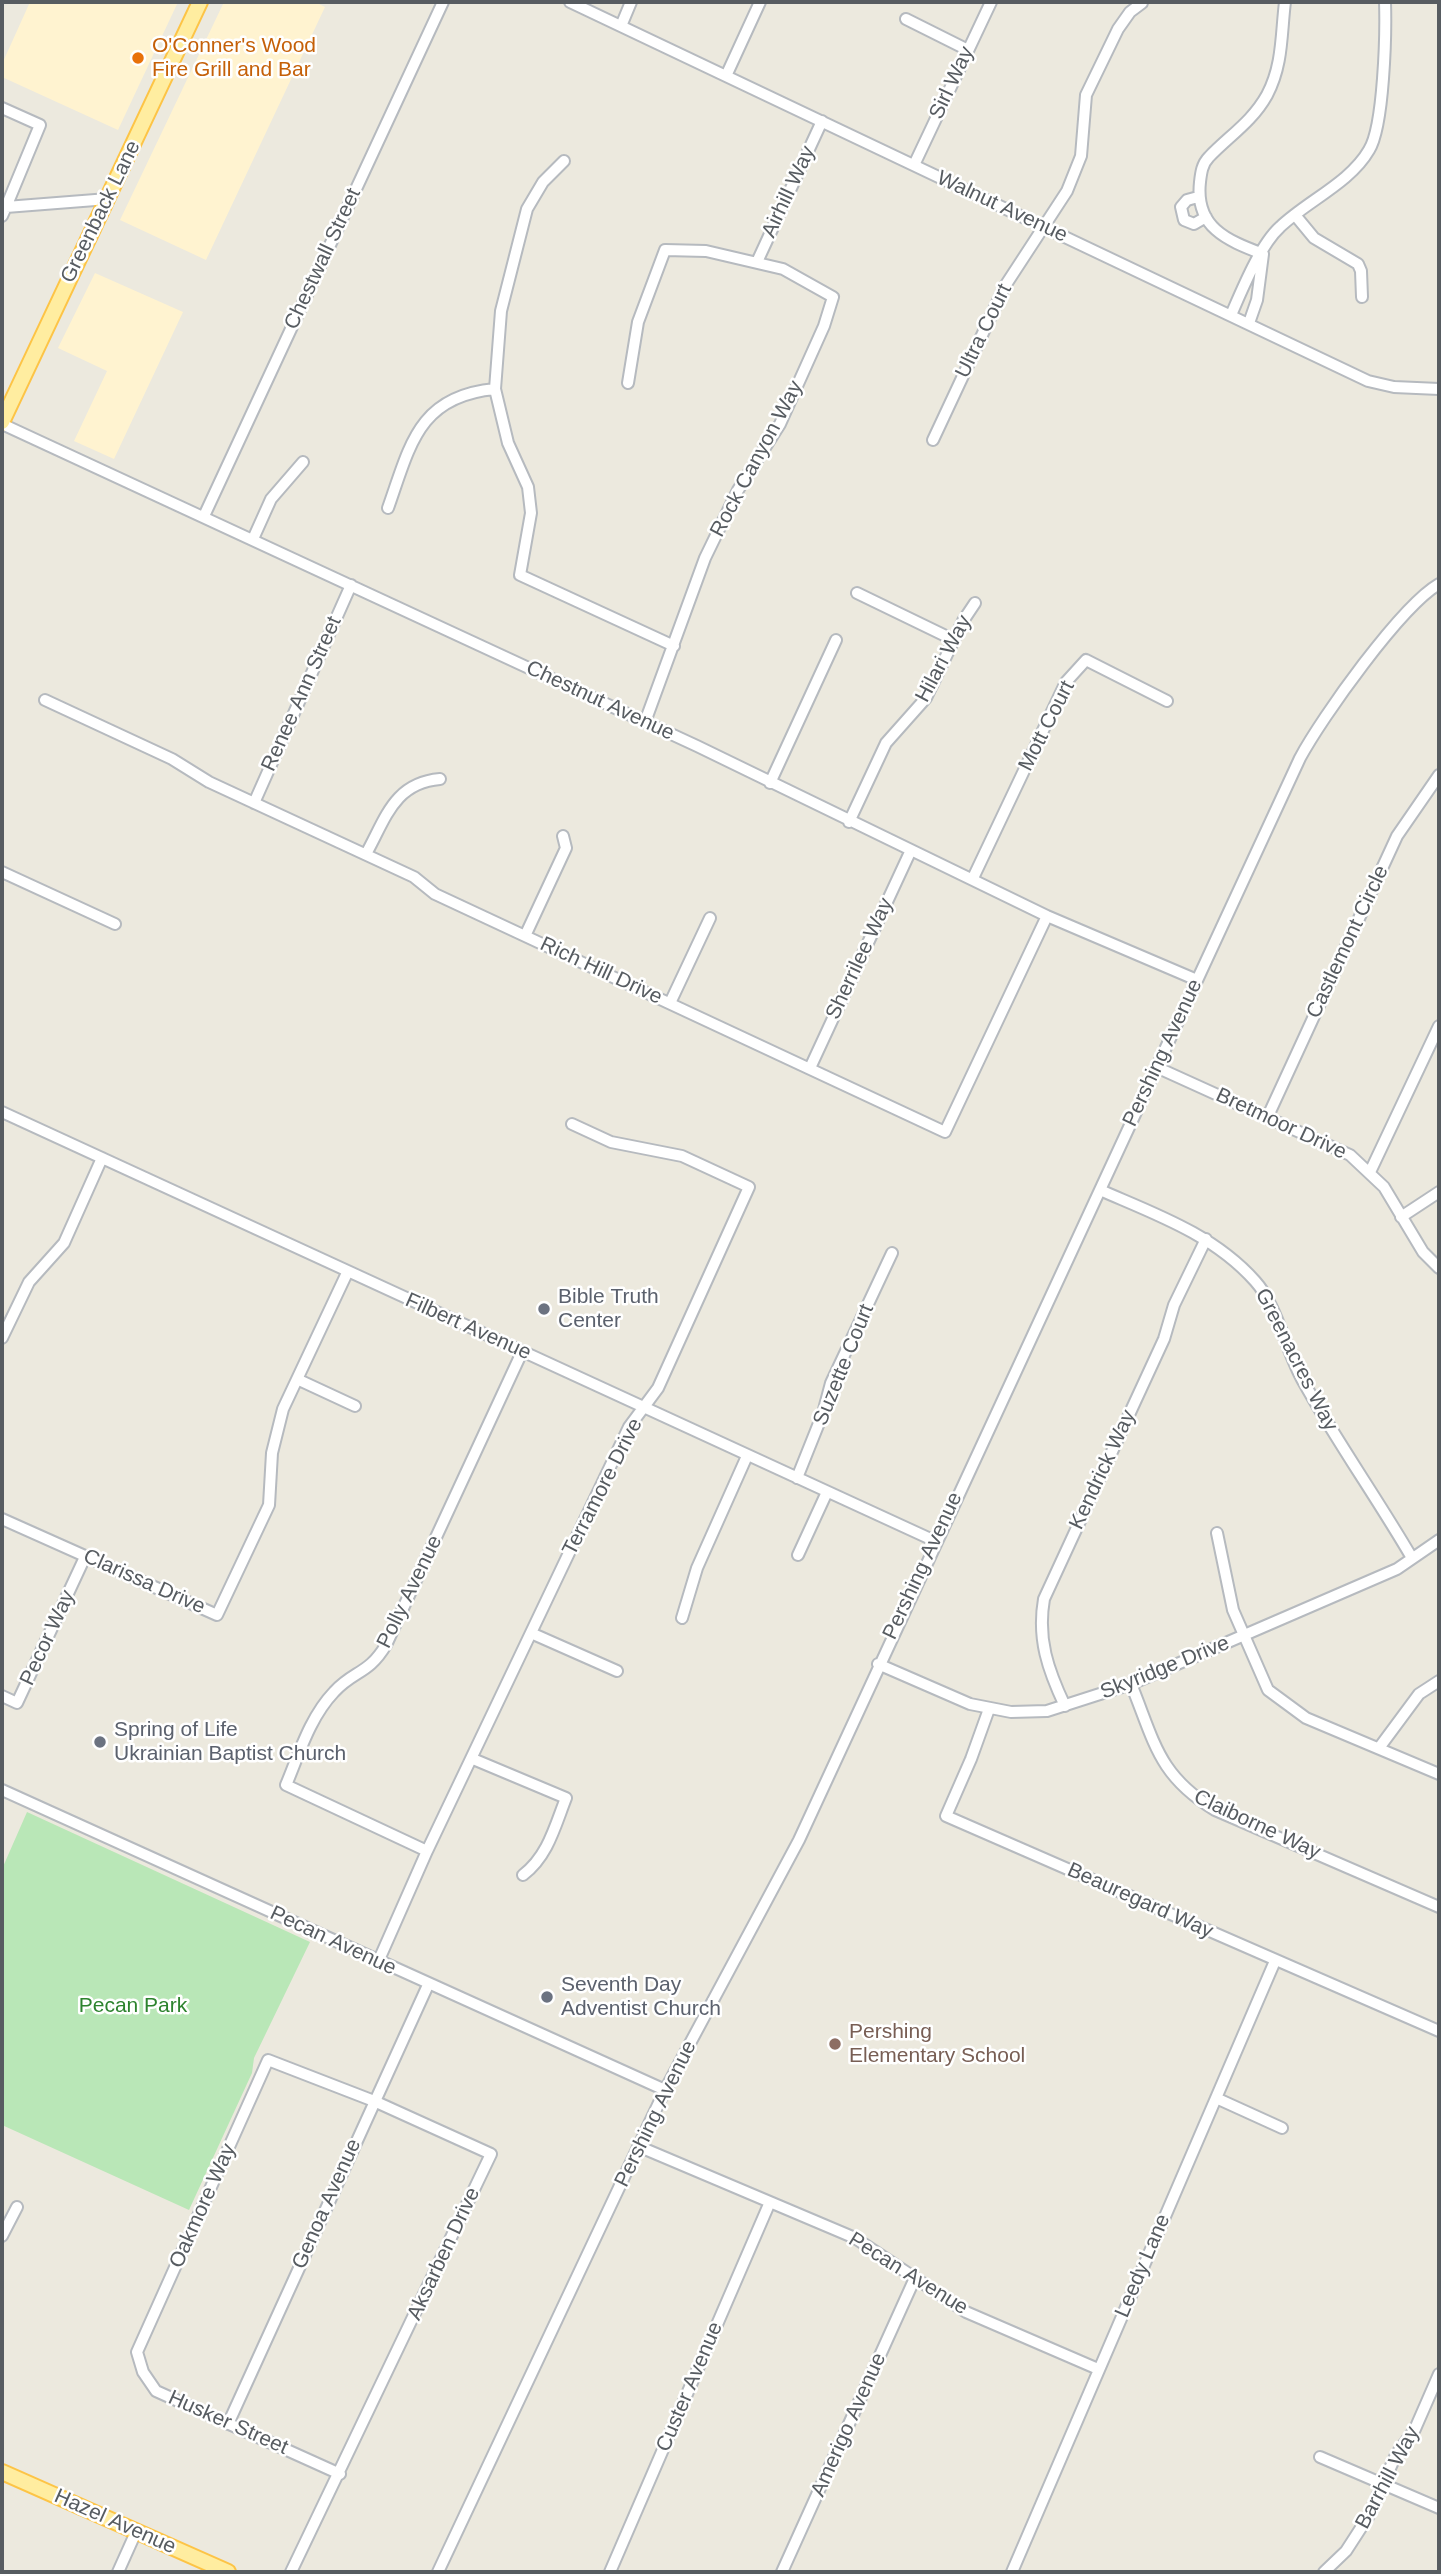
<!DOCTYPE html>
<html>
<head>
<meta charset="utf-8">
<style>
  body { margin:0 }
  #map { position:relative; width:1441px; height:2574px; overflow:hidden; background:#ece9de; font-family:Arial,sans-serif }
  canvas { display:block }
  .frame { position:absolute; inset:0; border:4px solid #575c61; pointer-events:none }
</style>
</head>
<body>
<div id="map">
<canvas width="1441" height="2574"></canvas>
<div class="frame"></div>
</div>
<script>
const ctx = document.querySelector('canvas').getContext('2d');
ctx.lineJoin = 'round';
function paint(path, color) {
  ctx.fillStyle = color;
  ctx.fill(path, 'evenodd');
}
function trace(path, color, width, dash) {
  ctx.strokeStyle = color;
  ctx.lineWidth = width;
  ctx.lineCap = dash ? 'butt' : 'round';
  ctx.setLineDash(dash || []);
  ctx.stroke(path);
}
function write(font, color, halo, rows, align = 'center') {
  ctx.font = font + ' Arial,sans-serif';
  ctx.lineWidth = 5;
  ctx.setLineDash([]);
  ctx.textBaseline = 'middle';
  ctx.strokeStyle = halo;
  ctx.fillStyle = color;
  for (const [text, x, y, turn = 0] of rows) {
    ctx.save();
    ctx.translate(x, y);
    ctx.rotate((+turn || 0) * Math.PI / 180);
    ctx.textAlign = isNaN(turn) ? turn : align;
    if (halo) ctx.strokeText(text, 0, 0);
    ctx.fillText(text, 0, 0);
    ctx.restore();
  }
}
paint(new Path2D(`
  M30,2H178L118,130L2,77V64Z
  M224,2H315L325,7L206,260L120,220Z
  M95,273L183,312L114,459L74,441L107,371L58,348Z`), '#fff3d0');
paint(new Path2D(`
  M27,1812L310,1942L254,2058L252,2073L189,2210L2,2125V1869Z`), '#b9e7b7');
const minor = new Path2D(`
  M570,2L1368,381L1394,387L1439,389
  M906,19L968,50
  M621,26L631,2
  M726,76L760,2
  M2,108L40,125L6,207
  M564,161L543,182L527,209L501,311L495,389L508,443L528,487L531,513L520,575L674,646
  M914,165L991,2
  M1198,197L1187,200L1181,207L1184,220L1194,224L1206,217
  M1295,215L1314,238L1358,264L1361,271L1362,297
  M2,216L6,207L108,199
  M1263,254C1226,240 1195,227 1200,182C1201,173 1202,164 1209,157C1229,136 1252,122 1267,95C1283,65 1281,34 1285,2
  M757,262L822,121
  M1231,315C1242,290 1260,245 1280,227C1307,201 1350,183 1369,150C1384,126 1386,33 1385,2
  M1249,323L1257,300L1263,254
  M628,383L638,322L665,250L706,251L783,269L833,297L824,326L780,424L738,490L705,558L645,722
  M2,424L697,746L1047,916L1197,980
  M933,440L1005,286L1067,191L1081,156L1086,95L1118,29L1130,12L1142,3
  M388,508C410,446 418,396 495,389
  M204,516L443,2
  M253,539L271,499L303,462
  M857,593L954,640
  M45,700L172,759L209,782L414,877L435,894L945,1132L1047,916
  M770,783L836,640
  M254,803L351,585
  M849,822L886,743L926,698L963,621L975,603
  M366,854C386,818 394,783 440,779
  M2,872L115,924
  M973,878L1066,682L1086,660L1167,701
  M525,936L566,848L563,836
  M670,1003L710,918
  M1156,1067L1350,1155L1384,1187L1423,1252L1439,1268
  M810,1068L911,850
  M2,1112L935,1541
  M1268,1116L1397,836L1439,775
  M1370,1172L1439,1026
  M1100,1190C1155,1214 1213,1234 1255,1281C1277,1305 1286,1351 1303,1381C1337,1442 1377,1498 1412,1558
  M1401,1217L1439,1192
  M2,1338L29,1282L64,1243L102,1158
  M299,1380L355,1406
  M797,1478L823,1413L831,1383L892,1253
  M2,1519L217,1615L269,1505L272,1453L283,1409L347,1273
  M1217,1533L1233,1610L1268,1690L1306,1718L1439,1774
  M798,1555L827,1492
  M682,1618L697,1568L747,1456
  M531,1633L617,1671
  M878,1664L970,1704L1011,1712L1047,1711L1131,1684L1397,1569L1439,1540
  M1131,1684C1155,1743 1158,1775 1215,1810L1439,1907
  M2,1696L17,1703L85,1557
  M1065,1706C1048,1670 1037,1639 1044,1599L1164,1339L1174,1305L1206,1239
  M989,1709L971,1759L946,1816L1439,2031
  M1379,1748L1419,1694L1439,1681
  M473,1759L566,1798C555,1826 548,1856 523,1875
  M2,1790L665,2090
  M427,1851L286,1785C299,1754 310,1717 334,1692C354,1670 368,1675 386,1645L522,1352
  M378,1962L427,1851L629,1427L658,1388L749,1187L682,1156L611,1142L572,1124
  M1216,2098L1282,2128
  M640,2147L855,2238L966,2312L1098,2369
  M2,2236L17,2207
  M228,2424L428,1985
  M1320,2457L1439,2508
  M118,2572L136,2532
  M291,2572L491,2154L374,2101L268,2060L137,2352L143,2372L156,2391L340,2474
  M438,2572L665,2090L799,1840L1300,758C1322,717 1401,606 1439,584
  M610,2572L770,2202
  M782,2572L915,2278
  M1012,2572L1275,1961
  M1324,2572L1346,2551L1368,2517L1396,2455L1415,2429L1439,2374`);
const major = new Path2D(`
  M2,422L200,2
  M2,2472L228,2572`);
trace(minor, '#b6babf', 14);
trace(major, '#fdc446', 18);
trace(minor, '#fff', 10);
trace(major, '#ffeda0', 14);
for (const [x, y, r, color] of [
  [138,58,7,"#e8710a"],
  [544,1309,7,"#6b7280"],
  [100,1742,7,"#6b7280"],
  [547,1997,7,"#6b7280"],
  [835,2044,7,"#8d6e63"]
]) {
  const dot = new Path2D();
  dot.arc(x, y, r, 0, 2 * Math.PI);
  ctx.fillStyle = color;
  ctx.fill(dot);
  trace(dot, '#fff', 2.5);
}
write('21px', '#c56008', '#fff', [
  ["O'Conner's Wood",152,46],
  ["Fire Grill and Bar",152,70]
], 'left');
write('21px', '#575c61', '#fff', [
  ["Sirl Way",952,83,-65],
  ["Airhill Way",789,192,-65],
  ["Walnut Avenue",1002,207,25],
  ["Greenback Lane",101,212,-64],
  ["Chestwall Street",323,259,-65],
  ["Ultra Court",984,331,-64],
  ["Rock Canyon Way",757,459,-62],
  ["Hilari Way",944,659,-62],
  ["Renee Ann Street",302,694,-66],
  ["Chestnut Avenue",600,701,25],
  ["Mott Court",1047,726,-63],
  ["Castlemont Circle",1348,942,-65],
  ["Sherrilee Way",860,959,-65],
  ["Rich Hill Drive",601,971,25],
  ["Pershing Avenue",1163,1053,-65],
  ["Bretmoor Drive",1281,1124,25],
  ["Filbert Avenue",468,1327,24],
  ["Greenacres Way",1296,1360,63],
  ["Suzette Court",844,1365,-68],
  ["Kendrick Way",1103,1470,-65],
  ["Terramore Drive",603,1487,-63],
  ["Pershing Avenue",923,1566,-65],
  ["Clarissa Drive",144,1582,24],
  ["Polly Avenue",410,1592,-64],
  ["Pecor Way",48,1638,-65],
  ["Skyridge Drive",1165,1668,-22],
  ["Claiborne Way",1257,1825,25],
  ["Beauregard Way",1140,1901,24],
  ["Pecan Avenue",333,1941,25],
  ["Pershing Avenue",656,2114,-64],
  ["Genoa Avenue",327,2204,-66],
  ["Oakmore Way",203,2206,-66],
  ["Aksarben Drive",444,2254,-65],
  ["Leedy Lane",1143,2266,-67],
  ["Pecan Avenue",908,2274,32],
  ["Custer Avenue",690,2387,-67],
  ["Husker Street",228,2423,24],
  ["Amerigo Avenue",849,2425,-66],
  ["Barrhill Way",1388,2478,-62],
  ["Hazel Avenue",115,2522,24]
]);
write('21px', '#5b616d', '#fff', [
  ["Bible Truth",558,1297],
  ["Center",558,1321],
  ["Spring of Life",114,1730],
  ["Ukrainian Baptist Church",114,1754],
  ["Seventh Day",561,1985],
  ["Adventist Church",561,2009]
], 'left');
write('21px', '#2d832e', '#fff', [
  ["Pecan Park",133,2006]
]);
write('21px', '#785e54', '#fff', [
  ["Pershing",849,2032],
  ["Elementary School",849,2056]
], 'left');
</script>
</body>
</html>
